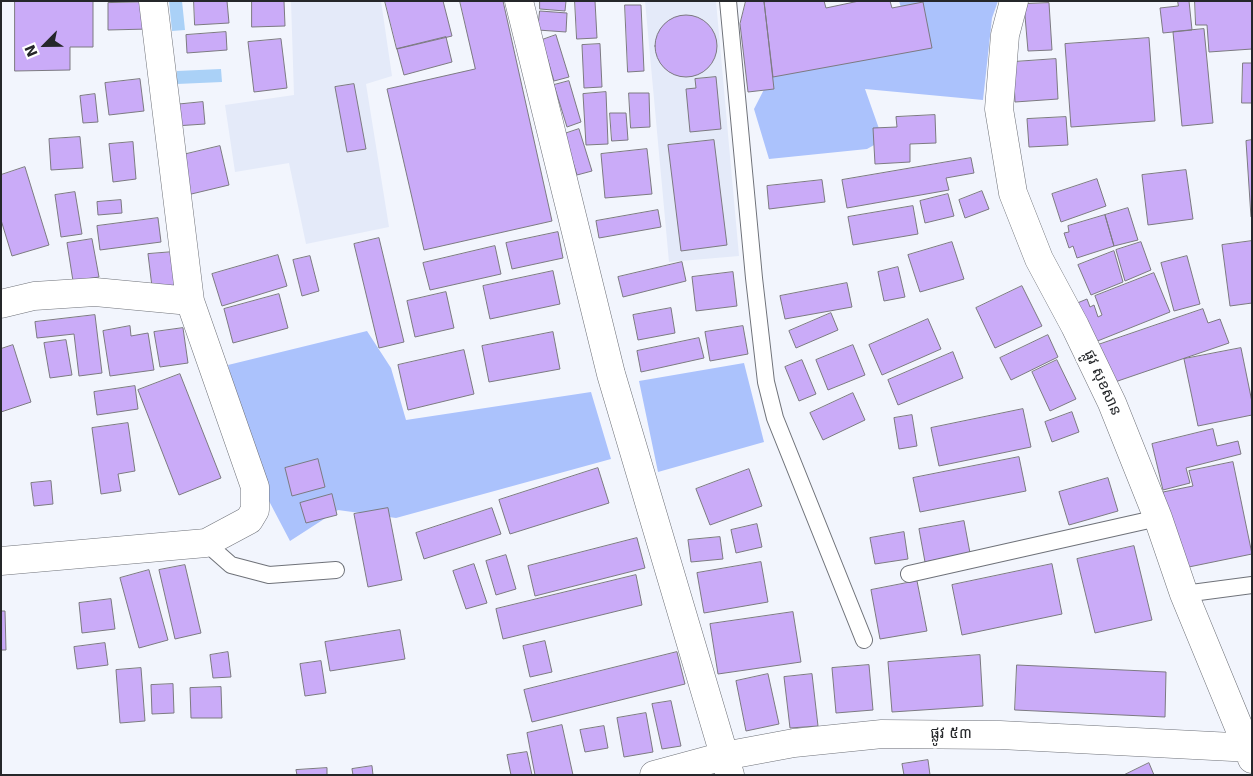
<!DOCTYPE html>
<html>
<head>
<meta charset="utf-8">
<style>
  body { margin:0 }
  #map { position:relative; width:1253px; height:776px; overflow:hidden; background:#f2f5fd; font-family:"DejaVu Sans",sans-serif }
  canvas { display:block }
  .frame { position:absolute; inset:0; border:2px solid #25272a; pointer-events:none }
  .north { position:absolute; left:20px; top:20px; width:50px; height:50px; -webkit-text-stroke:4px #fff; paint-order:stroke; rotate:247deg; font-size:14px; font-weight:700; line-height:20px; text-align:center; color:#25272a }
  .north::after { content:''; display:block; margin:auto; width:18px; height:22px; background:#25272a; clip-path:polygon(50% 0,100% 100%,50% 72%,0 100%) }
</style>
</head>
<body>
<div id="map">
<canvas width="1253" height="776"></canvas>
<div class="frame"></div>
<div class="north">N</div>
</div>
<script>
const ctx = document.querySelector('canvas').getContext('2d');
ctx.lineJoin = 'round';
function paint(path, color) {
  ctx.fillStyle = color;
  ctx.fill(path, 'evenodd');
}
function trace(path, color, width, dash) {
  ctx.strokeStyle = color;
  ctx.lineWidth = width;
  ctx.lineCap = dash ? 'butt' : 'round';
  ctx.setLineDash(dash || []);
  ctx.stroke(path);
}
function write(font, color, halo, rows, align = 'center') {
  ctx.font = font + ' "DejaVu Sans","Noto Sans Khmer",sans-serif';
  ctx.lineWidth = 5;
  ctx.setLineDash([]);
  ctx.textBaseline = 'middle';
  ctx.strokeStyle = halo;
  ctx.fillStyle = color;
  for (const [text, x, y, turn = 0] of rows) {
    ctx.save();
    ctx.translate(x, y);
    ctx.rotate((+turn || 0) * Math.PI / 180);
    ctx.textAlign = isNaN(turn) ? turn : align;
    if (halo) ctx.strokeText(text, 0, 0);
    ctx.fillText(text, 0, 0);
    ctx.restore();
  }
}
paint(new Path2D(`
  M291,1H381L392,76L366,84L389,227L306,244L289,163L235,172L225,105L294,95Z
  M645,1H716L739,256L669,262Z`), '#e4eaf9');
paint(new Path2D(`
  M899,1H998L992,18L983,100L865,89L883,140L867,149L769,159L754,109L776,66L910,37Z
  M367,331L391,368L406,420L591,392L611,459L396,518L338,510L290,541L259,482L228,365Z
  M744,363L764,442L658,472L639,381Z`), '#abc2fc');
paint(new Path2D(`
  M169,1H182L185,30L172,31Z
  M221,69L222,82L177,84V71Z`), '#aad1f7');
const building = new Path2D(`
  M15,1H93V47H70V70L15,71Z
  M194,1H227L229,23L195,25Z
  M252,1H284L285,26L252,27Z
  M385,1H443L452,36L397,49Z
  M460,1H503L552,221L424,250L387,89L475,69Z
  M540,1H566L565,11L540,9Z
  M575,1H595L597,38L577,39Z
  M746,1H764L774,89L748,92L740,24Z
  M824,1L826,8L859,1H890L892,8L923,2L932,48L773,77L764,2Z
  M1178,1H1189L1192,30L1163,33L1160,8L1178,6Z
  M1195,1H1252V49L1209,52L1207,25H1196Z
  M149,2V29L108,30V3Z
  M1049,3L1052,50L1028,51L1024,4Z
  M625,5H641L644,71L628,72Z
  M540,11L567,13L566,32L538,30Z
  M655 46a31 31 0 1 1 62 0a31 31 0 1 1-62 0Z
  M1204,29L1213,123L1182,126L1173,32Z
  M226,32L227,50L187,53L186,35Z
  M556,35L569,77L554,81L542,40Z
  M446,37L452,62L404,75L397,49Z
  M1149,38L1155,121L1071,127L1065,44Z
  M281,39L287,88L254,92L248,42Z
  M600,44L602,87L584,88L582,45Z
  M1056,59L1058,99L1015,102L1013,62Z
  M1243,63H1252V103H1242Z
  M716,77L721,129L690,132L686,89L696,88L695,79Z
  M140,79L144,111L109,115L105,83Z
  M569,81L581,122L567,127L554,85Z
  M354,84L366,149L347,152L335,87Z
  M606,92L608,144L586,145L583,94Z
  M629,93H649L650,127L631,128Z
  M95,94L98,122L83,123L80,96Z
  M203,102L205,124L175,126L173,105Z
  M610,113H626L628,140L612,141Z
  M935,115L936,143L910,144V162L875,164L873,128L897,127L896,117Z
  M1066,117L1068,145L1029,147L1027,119Z
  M579,129L592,171L577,175L564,134Z
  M80,137L83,168L51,170L49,139Z
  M714,140L727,245L681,251L668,145Z
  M1252,140V217H1251L1246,141Z
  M133,142L136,179L113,182L109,144Z
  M220,146L229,185L183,196L174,157Z
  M647,149L652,194L605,198L601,154Z
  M971,158L974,173L946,178L949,190L847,208L842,180Z
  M25,167L49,245L12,256L1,220V175Z
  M1186,170L1193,219L1148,225L1142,175Z
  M1097,179L1106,206L1061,222L1052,194Z
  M822,180L825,202L769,209L767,186Z
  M982,191L989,209L965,218L959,200Z
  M75,192L82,234L61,237L55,195Z
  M948,194L954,216L925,223L920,201Z
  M121,200L122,213L98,215L97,202Z
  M913,206L918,234L853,245L848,217Z
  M1128,208L1138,240L1114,246L1105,215Z
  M658,210L661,227L599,238L596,221Z
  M1105,215L1114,246L1077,258L1073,246L1069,248L1064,233L1069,232L1068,226Z
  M158,218L161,242L100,250L97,226Z
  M558,232L563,258L512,269L506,243Z
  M379,238L404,342L379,348L354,244Z
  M92,239L99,277L73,281L67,243Z
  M1252,241V303L1230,306L1222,245Z
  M952,242L964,279L920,292L908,255Z
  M1141,242L1151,270L1125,281L1116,250Z
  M495,246L501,274L430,290L423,263Z
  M1114,251L1123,282L1091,295L1078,265Z
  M173,252L178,292L153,295L148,254Z
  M278,255L287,286L222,306L212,274Z
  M310,256L319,291L302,296L293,260Z
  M1187,256L1200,304L1174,311L1161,263Z
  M682,262L686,281L623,297L618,277Z
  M898,267L905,297L884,301L878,272Z
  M553,271L560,304L490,319L483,286Z
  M733,272L737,306L696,311L692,277Z
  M1154,273L1170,312L1085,346L1070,306L1087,299L1090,307L1094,305L1098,317L1102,315L1095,296Z
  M847,283L852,307L785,319L780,296Z
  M1022,286L1042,326L995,348L976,308Z
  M446,292L454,328L415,337L407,301Z
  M279,294L288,328L233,343L224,309Z
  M671,308L675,333L638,340L633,315Z
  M1203,309L1208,323L1220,319L1229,343L1109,384L1095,346Z
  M831,313L838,330L796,348L789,331Z
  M95,315L102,373L79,376L74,334L37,338L35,322Z
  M928,319L941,349L882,375L869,345Z
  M130,326L131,336L148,333L154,370L110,376L103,331Z
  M743,326L748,354L710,361L705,332Z
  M183,328L188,363L160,367L154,332Z
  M553,332L560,369L489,382L482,346Z
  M1048,335L1058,357L1011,380L1000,358Z
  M699,338L704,358L641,372L637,351Z
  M66,340L72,375L50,378L44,343Z
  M13,345L31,402L1,412V349Z
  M853,345L865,375L828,390L816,360Z
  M1241,348L1252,402V415L1198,426L1184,359Z
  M464,350L474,394L408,410L398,365Z
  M953,352L963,378L898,405L888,380Z
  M802,360L816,394L799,401L785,367Z
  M1057,360L1076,399L1050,411L1032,372Z
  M180,374L221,478L179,495L138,390Z
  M135,386L138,409L97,415L94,392Z
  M853,393L865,420L823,440L810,413Z
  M1023,409L1031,447L939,466L931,428Z
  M1072,412L1079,432L1052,442L1045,422Z
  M912,415L917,446L899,449L894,418Z
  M128,423L135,471L118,474L121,491L101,494L92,428Z
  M1213,429L1217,446L1238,441L1241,454L1186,468L1190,483L1163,490L1152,444Z
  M1019,457L1026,491L920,512L913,478Z
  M318,459L325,487L292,496L285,468Z
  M1233,462L1252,554L1179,569L1163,492L1193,486L1189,471Z
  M598,468L609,503L510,534L499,500Z
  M749,469L762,506L710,525L696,489Z
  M1108,478L1118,511L1069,525L1059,492Z
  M51,481L53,504L34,506L31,483Z
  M332,494L337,515L306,523L300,503Z
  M388,508L402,580L368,587L354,514Z
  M492,508L501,534L424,559L416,533Z
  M964,521L970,553L925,562L919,529Z
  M757,524L762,547L736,553L731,530Z
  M904,532L908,559L875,564L870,538Z
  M720,537L723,559L691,562L688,540Z
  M637,538L645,568L535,596L528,566Z
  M1134,546L1152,620L1095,633L1077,559Z
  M506,555L516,589L496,595L486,561Z
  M761,562L768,602L704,613L697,573Z
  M474,564L487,603L466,609L453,571Z
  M1052,564L1062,614L962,635L952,585Z
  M185,565L201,633L175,639L159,570Z
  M149,570L168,640L139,648L120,578Z
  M636,575L642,605L503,639L496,609Z
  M917,581L927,631L880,639L871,590Z
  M111,599L115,629L82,633L79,603Z
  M1,611H5L6,650H1Z
  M793,612L801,662L718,674L710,624Z
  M400,630L405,659L330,671L325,642Z
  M545,641L552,672L530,677L523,646Z
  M105,643L108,665L77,669L74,647Z
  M228,652L231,677L213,678L210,655Z
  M677,652L685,684L532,722L524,690Z
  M980,655L983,706L892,712L888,662Z
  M321,661L326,693L305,696L300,664Z
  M869,665L873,710L836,713L832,668Z
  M1017,665L1166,672L1165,717L1015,710Z
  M141,668L145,721L120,723L116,670Z
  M768,674L779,724L746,731L736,681Z
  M812,674L818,726L790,728L784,677Z
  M173,684L174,713L152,714L151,685Z
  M221,687L222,718H191L190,688Z
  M671,701L681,746L662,749L652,704Z
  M646,713L653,752L624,757L617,718Z
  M562,725L573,775H535L527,733Z
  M604,726L608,748L585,752L580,730Z
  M527,752L532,775H511L507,755Z
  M928,760L930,775H904L902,764Z
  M1149,763L1154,775H1124Z
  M372,766L373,775H353L352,769Z
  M327,768V775H297L296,770Z`);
paint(building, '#caabf8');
trace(building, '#7c7a81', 1);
const lane = new Path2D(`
  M728,1L754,278L766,382L775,418L864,640
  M206,543L231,565L269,575L336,570
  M909,574L1158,518
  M1184,594L1252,585`);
const street = new Path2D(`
  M519,1L611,374L730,775
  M1,304L34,296L95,292L190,301
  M1,561L206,543L249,520L255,510V487L190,301L153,1`);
const secondary = new Path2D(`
  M1014,1L1005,35L999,109L1013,193L1039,259L1075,326L1112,403L1158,518L1184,594L1252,759
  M654,775L724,756L794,743L882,734L1000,735L1252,748`);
trace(lane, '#6f7279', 18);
trace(street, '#6f7279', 29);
trace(secondary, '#6f7279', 29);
trace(lane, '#fff', 16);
trace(street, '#fff', 28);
trace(secondary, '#fff', 28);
write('15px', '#25272a', '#fff', [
  ["ផ្លូវ សុខសាន",1102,383,66],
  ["ផ្លូវ ៥៣",951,734]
]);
</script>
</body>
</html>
